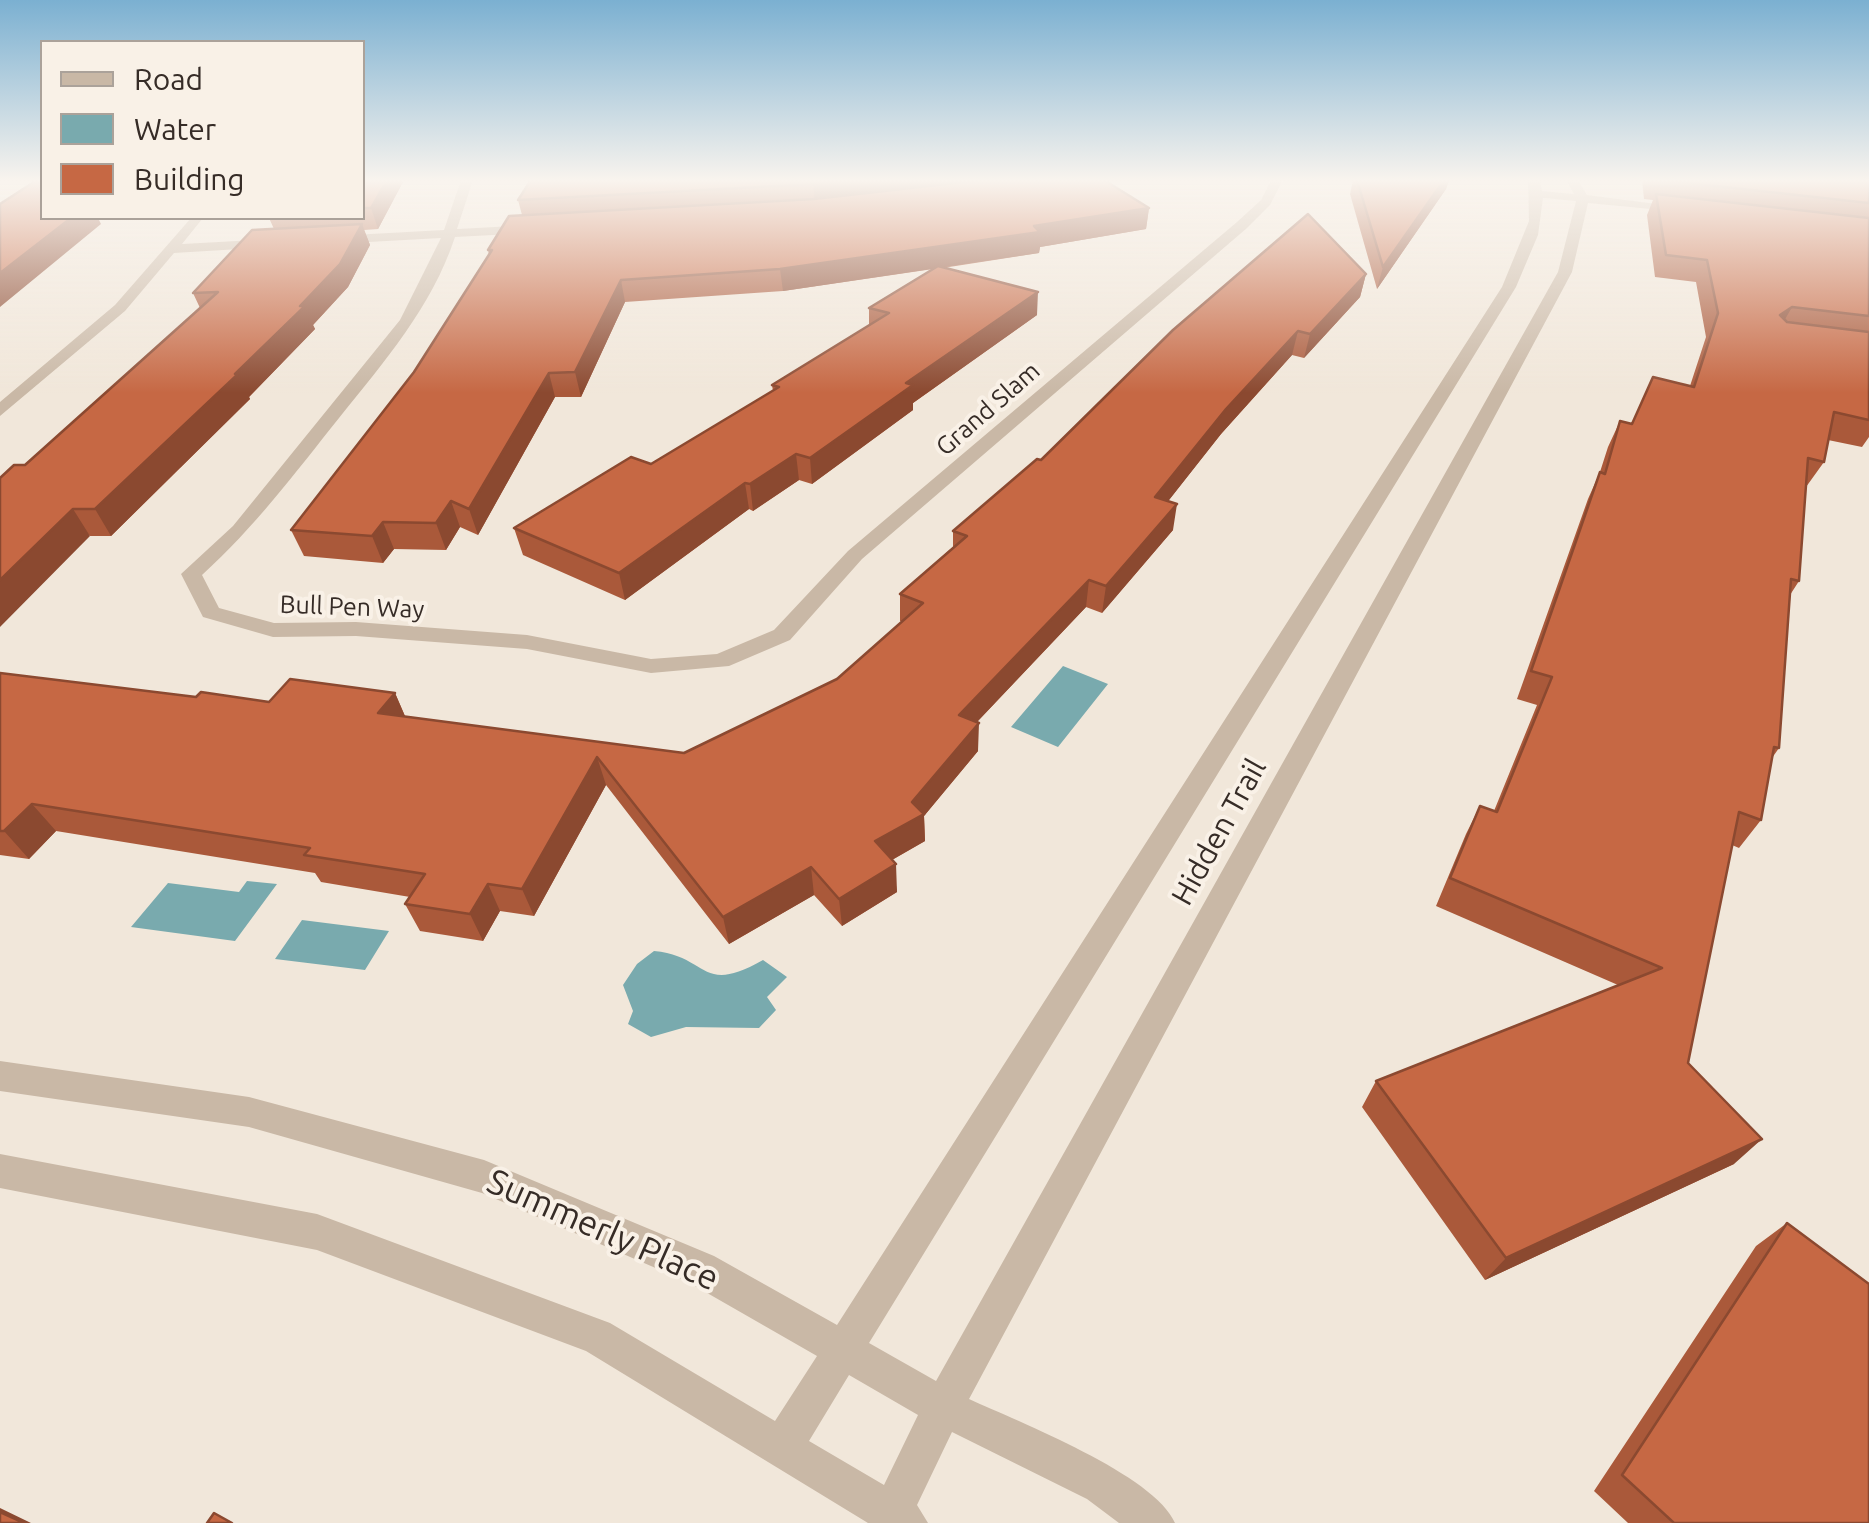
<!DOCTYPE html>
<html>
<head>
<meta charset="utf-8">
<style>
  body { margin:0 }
  #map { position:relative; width:1869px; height:1523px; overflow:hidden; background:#f1e7da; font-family:Ubuntu,sans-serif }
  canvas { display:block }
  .legend { position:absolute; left:40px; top:40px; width:325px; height:180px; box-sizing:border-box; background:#f9f1e7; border:2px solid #aba29a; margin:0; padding:12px 18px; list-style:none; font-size:30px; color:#362c27 }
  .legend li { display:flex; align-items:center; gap:20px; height:50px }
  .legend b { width:50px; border:2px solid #aba29a }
</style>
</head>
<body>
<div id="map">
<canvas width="1869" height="1523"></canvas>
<ul class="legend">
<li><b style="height:12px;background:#c9b8a6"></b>Road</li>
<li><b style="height:28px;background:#79aaae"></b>Water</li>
<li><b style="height:28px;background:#c66844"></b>Building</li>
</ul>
</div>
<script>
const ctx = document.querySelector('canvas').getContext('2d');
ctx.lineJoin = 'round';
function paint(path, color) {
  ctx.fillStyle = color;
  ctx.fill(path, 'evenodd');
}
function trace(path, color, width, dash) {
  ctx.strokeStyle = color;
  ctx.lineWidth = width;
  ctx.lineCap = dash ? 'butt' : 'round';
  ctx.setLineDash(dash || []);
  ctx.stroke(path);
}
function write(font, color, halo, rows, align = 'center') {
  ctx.font = font + ' Ubuntu,sans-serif';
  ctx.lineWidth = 8;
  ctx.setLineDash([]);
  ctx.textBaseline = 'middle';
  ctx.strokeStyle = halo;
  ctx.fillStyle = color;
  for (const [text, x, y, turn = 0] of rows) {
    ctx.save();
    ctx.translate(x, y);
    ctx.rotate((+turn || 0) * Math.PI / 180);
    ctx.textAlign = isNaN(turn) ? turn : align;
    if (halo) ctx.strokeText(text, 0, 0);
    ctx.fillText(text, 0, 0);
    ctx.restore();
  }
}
paint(new Path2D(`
  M1063,666L1108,684L1058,747L1011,727Z
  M247,881L277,884L235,941L131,927L168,883L239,892Z
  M302,920L389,931L365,970L275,959Z
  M654,951C709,956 700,996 763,960L787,977L767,997L776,1010L759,1028L686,1027L651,1037L628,1024L633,1011L623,985L637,964Z`), '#79aaae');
paint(new Path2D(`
  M461,180H473L457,229L532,225L538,229L532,233L455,237C432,307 384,362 339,418C295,473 254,528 202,575L219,608L274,623L356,622L527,635L651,659L717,654L774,630L848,551L1237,222L1261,200L1271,180H1283L1270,205L1247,228L862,559L790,640L729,666L651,673L527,649L356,636L273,637L203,617L181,574L233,526L400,320L441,238L333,244L326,240L333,236L444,230Z
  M1528,180H1540L1542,191L1574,194L1566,180H1578L1587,195L1688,208L1682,212L1588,203L1572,272L969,1399C1019,1422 1155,1475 1175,1523H1119L1087,1499L952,1432L917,1505L928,1523H868L586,1351L317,1250L0,1188V1154L317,1214L610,1323L775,1421L817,1356L688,1282L482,1193L249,1127L0,1091V1061L249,1097L484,1160L714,1256L837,1325L1502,287L1529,221ZM1543,198L1576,201L1558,272L936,1381L869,1343L1516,287L1538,235ZM849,1375L918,1415L884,1485L809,1441Z
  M191,218H203L182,244L273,239L280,243L273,247L174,253L125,311L0,416V402L115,305Z`), '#c9b8a6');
paint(new Path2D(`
  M362,180H404L378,229L364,230L370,245L348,287L313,325L315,329L249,397L250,399L111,536H90L25,465L200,308L193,293L274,229L269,218H362Z
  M531,180H1104L1149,208L1146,229L1040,247L1039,253L943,268L1037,315L913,403V410L812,484L799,480L753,511L749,509L625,600L523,555L514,528L651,464L773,391L772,385L869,325V308L933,269L783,291L625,302L581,397H555L478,535L460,527L446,550L394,549L383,563L304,556L291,530L414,372L489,255L488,250L522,215L518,200Z
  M1353,180H1449L1446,189L1377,289L1350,194Z
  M1642,180H1869V437L1862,447L1828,440L1824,462L1806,487L1799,581L1790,595L1779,748L1772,758L1761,820L1739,848L1732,845L1688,1063L1734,1164L1485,1280L1362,1107L1376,1081L1618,985L1436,906L1466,834L1480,806L1494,811L1537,705L1517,699L1588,499L1600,472L1608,447L1620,421L1631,424L1690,386L1706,337L1696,282L1655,277L1647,215L1653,200L1644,199Z
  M1366,274L1360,297L1304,358L1292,355L1221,434L1168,501L1173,530L1102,613L1086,607L977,722L978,751L924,816L925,841L892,860L897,892L842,926L814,895L729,944L606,785L534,916L500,911L483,941L420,931L405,904L410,897L321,882L315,873L56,831L29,859L0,855V673L196,697L269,702L395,693L405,716L684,753L837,679L902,621H900V594L953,547V531L1041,460Z
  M1787,1223L1869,1523H1628L1594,1491L1756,1246Z`), '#aa593a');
paint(new Path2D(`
  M387,180H404L378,229L371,208Z
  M854,180H1047L815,204L813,184Z
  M1444,180H1449L1446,189L1377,289L1383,267Z
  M1149,208L1146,229L1040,247L1039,253L783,291L780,269Z
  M71,218H101L99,220L101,224L0,307V273Z
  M362,224L370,245L348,287L313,325L315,329L249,397L250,399L111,536L95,509L235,374Z
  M1366,274L1360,297L1304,358L1310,334Z
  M621,280L625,302L581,397L575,372Z
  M1038,292L1037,315L913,403V410L812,484L810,458L906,383Z
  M1792,307L1779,330L1780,315Z
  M1298,331L1292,355L1221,434L1151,523L1155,497L1226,409Z
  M549,373L555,397L478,535L469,509Z
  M796,454L799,480L753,511L750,484Z
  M745,483L749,509L625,600L619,573Z
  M451,501L460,527L446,550L436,523Z
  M1177,504L1173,530L1102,613L1106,586Z
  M73,509L90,536L0,627V580Z
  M383,522L394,549L383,563L372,536Z
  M1089,580L1086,607L958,742L959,715Z
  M395,693L407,721L378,713Z
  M979,723L978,751L924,816L925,841L876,869L875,841L912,802Z
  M597,757L606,785L534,916L522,889Z
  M32,804L56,831L29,859L4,831Z
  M896,864L897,892L842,926L839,899Z
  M811,867L814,895L729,944L723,917Z
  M488,884L500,911L483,941L470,914Z
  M1762,1139L1734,1164L1485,1280L1506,1258Z
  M0,1508L31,1523H24L0,1512Z`), '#8b4930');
const building = new Path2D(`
  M37,180H42V218H71L0,273V204Z
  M362,180H387L371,208H362Z
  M531,180H854L813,184L518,200Z
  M981,180H1104L1149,208L1034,226L1040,232L780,269L621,280L575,372L549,373L469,509L451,501L436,523L383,522L372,536L291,530L414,372L492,250H488L509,216L814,199Z
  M1357,180H1444L1383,267Z
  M1662,180H1869V203Z
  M1656,194L1869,218V316L1792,307L1780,315L1787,322L1869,332V420L1834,412L1824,462L1808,458L1799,581L1791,579L1779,748L1774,747L1761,820L1739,812L1688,1063L1762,1139L1506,1258L1376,1081L1662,968L1450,878L1480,806L1497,812L1552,677L1531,671L1600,472L1605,474L1620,421L1632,424L1653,377L1694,387L1718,313L1707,260L1666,255Z
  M1308,214L1366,274L1310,334L1298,331L1226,409L1155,497L1177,504L1106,586L1089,580L959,715L979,723L912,802L924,814L875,841L896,864L839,899L811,867L723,917L597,757L522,889L488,884L470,914L405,904L425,874L304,855L310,848L32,804L4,831H0V673L196,697L201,692L269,702L290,679L395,693L378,713L684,753L837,679L923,603L900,594L967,536L953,531L1037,459L1041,460L1173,330Z
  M362,224L340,264L300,306H305L235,374H238L95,509H73L0,580V478L14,465H25L218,292L193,293L252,230Z
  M938,266L1038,292L906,383L913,385L810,458L796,454L750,484L745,483L619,573L514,528L631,457L651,464L779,387L772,385L889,313L869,308Z
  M1787,1223L1869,1284V1523H1674L1622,1475Z
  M0,1512L24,1523H0Z
  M214,1513L232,1523H207Z`);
paint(building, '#c66844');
trace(building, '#8b4930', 2.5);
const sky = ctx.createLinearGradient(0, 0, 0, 393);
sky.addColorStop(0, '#7bb0d1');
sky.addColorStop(0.46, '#f9f4ee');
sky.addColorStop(1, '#f9f4ee00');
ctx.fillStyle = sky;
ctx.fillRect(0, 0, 1869, 393);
write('25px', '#362c27', '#f9f1e7', [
  ["Grand Slam",988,409,-41],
  ["Bull Pen Way",352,607,2]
]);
write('30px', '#362c27', '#f9f1e7', [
  ["Hidden Trail",1219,832,-61]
]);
write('35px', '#362c27', '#f9f1e7', [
  ["Summerly Place",603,1230,24]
]);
</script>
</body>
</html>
